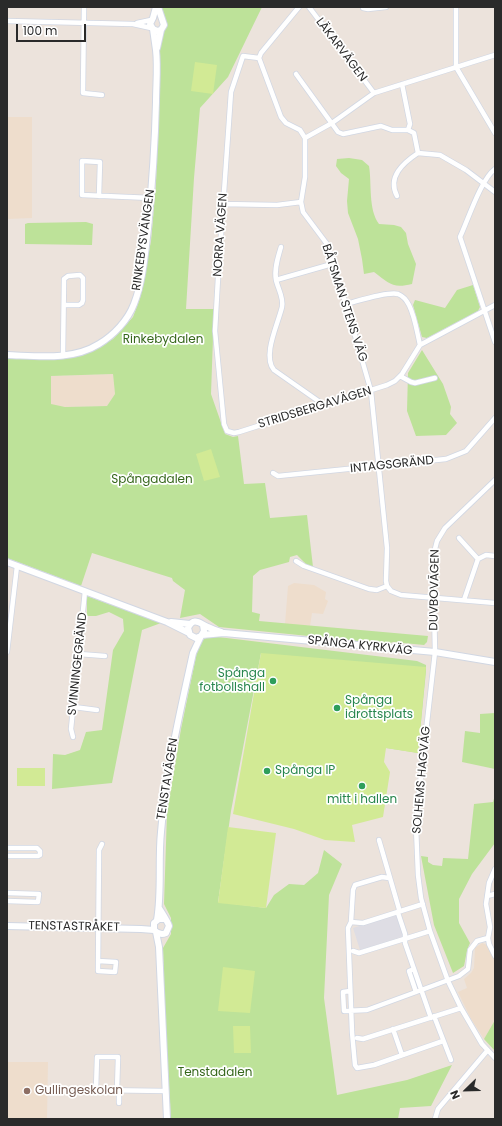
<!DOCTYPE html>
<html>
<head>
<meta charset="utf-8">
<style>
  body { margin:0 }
  #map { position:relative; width:502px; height:1126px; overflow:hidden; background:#ece3dc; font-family:Poppins,sans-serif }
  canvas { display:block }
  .frame { position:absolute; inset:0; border:8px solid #2a2a2a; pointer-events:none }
  .north { position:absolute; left:446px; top:1070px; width:40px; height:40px; -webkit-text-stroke:3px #fff; paint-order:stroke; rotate:247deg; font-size:11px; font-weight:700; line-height:16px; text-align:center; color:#2a2a2a }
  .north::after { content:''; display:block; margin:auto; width:14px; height:18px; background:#2a2a2a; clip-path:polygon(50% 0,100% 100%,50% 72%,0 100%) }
  .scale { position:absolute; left:16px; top:24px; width:70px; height:18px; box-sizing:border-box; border:2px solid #2a2a2a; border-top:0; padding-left:5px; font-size:12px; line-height:14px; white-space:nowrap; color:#2a2a2a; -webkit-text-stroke:3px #fff; paint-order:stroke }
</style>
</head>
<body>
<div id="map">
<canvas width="502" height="1126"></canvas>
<div class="frame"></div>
<div class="north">N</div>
<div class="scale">100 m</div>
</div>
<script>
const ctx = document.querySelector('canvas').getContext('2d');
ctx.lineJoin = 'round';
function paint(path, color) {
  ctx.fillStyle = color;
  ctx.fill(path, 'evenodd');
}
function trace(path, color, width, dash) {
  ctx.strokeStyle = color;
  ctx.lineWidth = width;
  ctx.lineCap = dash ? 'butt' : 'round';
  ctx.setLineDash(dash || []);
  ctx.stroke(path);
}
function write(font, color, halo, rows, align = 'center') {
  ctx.font = font + ' Poppins,sans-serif';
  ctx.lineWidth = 3.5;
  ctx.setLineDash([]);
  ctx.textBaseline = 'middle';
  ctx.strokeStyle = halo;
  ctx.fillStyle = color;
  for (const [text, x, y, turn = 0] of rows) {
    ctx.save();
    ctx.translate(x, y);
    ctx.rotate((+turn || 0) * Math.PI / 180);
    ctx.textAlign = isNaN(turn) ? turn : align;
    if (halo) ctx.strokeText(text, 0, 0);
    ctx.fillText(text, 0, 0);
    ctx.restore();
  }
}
paint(new Path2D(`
  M397,914L404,936L360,950L353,928Z`), '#dedde4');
paint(new Path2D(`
  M7,117H32V218L7,219Z
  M113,374L115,394L107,406L65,407L51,405V376Z
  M294,583L314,585L326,592L325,599L328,601L323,614L312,613L310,626L285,624L288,586Z
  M482,943L487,945L495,961V1020L484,1039L471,1019L458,992L467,988L464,979L471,973L474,968L475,948Z
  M7,1062H48L47,1119H7Z`), '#edc');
paint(new Path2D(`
  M161,7H262L228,77L200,108L194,178L186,309H214L211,394L225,434L233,437L238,436L244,484L265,483L270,518L307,515L313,567L307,565L297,555L290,557L289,562L260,570L253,576L252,612L260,614L259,621L428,636L427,642L424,645L393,642L388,644L219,627L200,614L180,618L185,590L173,581L172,578L92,553L81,586L7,558V358L55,359L83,355L113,339L133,317L140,298L143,282L151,241L156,184ZM113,374L115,394L107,406L65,407L51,404V376Z
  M349,158L362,160L369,166C372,184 368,209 379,224L394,225L401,227L406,233L408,244L416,264L412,284C392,289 389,283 374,272L364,274L362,259L358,239L348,213L347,201L349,179L341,173L336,166L337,159Z
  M86,222L93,224L92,245L25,244V224L28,223Z
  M473,285L480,307L478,311L427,338L422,337L413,305L415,300L445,308L457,290Z
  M422,350L443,384L451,407L450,414L457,423L446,435L416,436L407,411L408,373Z
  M87,596L161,623L142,630L112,783L52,789L53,754L65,755L80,750L86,732L102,730L113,650L124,631L123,619L109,612L96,616H87Z
  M210,636L417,661L426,665V671L418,753L386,748L261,653L231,811L218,902L266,908L274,895L289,884L304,885L318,873L324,850L342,864L329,895L324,998L337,1095L407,1080L452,1065L431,1106L400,1108L398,1119H171L165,1018L163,948L171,934V918L164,904L167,813L181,729L199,642Z
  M495,713V769L462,762L465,731L480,733V714Z
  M495,795V843L472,874L459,899V923L470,943C466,951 466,958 464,966L453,973L434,925L421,856L428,857V862L433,865L442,866L443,858L468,859L474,804L493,802Z
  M495,1020V1051L484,1039Z`), '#bde299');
paint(new Path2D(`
  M195,62L217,65L213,94L191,91Z
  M211,449L220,477L204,481L196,454Z
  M261,653L426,667L418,753L386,748L384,762L390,772L383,817L352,825L355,842L325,840L294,829L233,814Z
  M17,768H45V786H17Z
  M228,827L276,833L266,908L218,903Z
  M223,967L255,971L250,1013L218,1011Z
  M233,1026H250L251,1053H234Z`), '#d2ea95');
const street = new Path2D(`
  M84,7L83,93L102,95
  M299,7L261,53L259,58L281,117L286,123L300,130L305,138V177L301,202L303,212L327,244L332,264L346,304L371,391L387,548L386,581L387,586L391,591L401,595L495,603
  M309,7L374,93
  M456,7V67L495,133
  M363,8L368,9L386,7
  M7,21L133,24L151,28
  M137,23L151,20
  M259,58L243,56L231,92L218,278L215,331L224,424L227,431L234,433L239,432L387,385L395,381L402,374L420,345L495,305
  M296,74L338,132L343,134L381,126L392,130H408
  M305,138L332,123L374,93L495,55
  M418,153L440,155L466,170L495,192
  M495,169C481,179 468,220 460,237L495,342
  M99,196L100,162L82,161V195L151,198
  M397,196C387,177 403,163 418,153L414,133L408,130L410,124L402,84
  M223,204L277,205L301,202
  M281,247C278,257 274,269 276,280C278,289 284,298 282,307C278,324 262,356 274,370L324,405
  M276,280L332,264
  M346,304C358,301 388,291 398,294C403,296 407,301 409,305C415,317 417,332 420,345
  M63,356L64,279L68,276L80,275L83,278V300L82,303L79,305H64
  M400,376L411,382L415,383L435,378
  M273,473L278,476L446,459L466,451L495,418
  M495,480L445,528L437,541L433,557L435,652L419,793L416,827L418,875L421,898L430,931L448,981L461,1008L482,1044L495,1058
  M459,538L478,559
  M296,561L304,566L369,589L377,590L387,586
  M464,600L478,559L486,555L495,556
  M7,652L17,566
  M79,654L105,656
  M74,707L97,710
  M73,737L71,729L85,591
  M379,840L399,909L398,913L405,934V943L414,969L409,971L416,992L459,976L468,969L470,950L477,941L488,938
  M7,848H37L40,851V855L38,856H7
  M495,869L489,883L486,904L490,927L488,938L489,944L495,956
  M389,878L382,877L355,885L353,890L351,922L348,928L352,1032L355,1065L357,1068L374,1065L443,1041
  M7,893L39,894L38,902L7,901
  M487,896L495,894
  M351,922L363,923L423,904
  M353,951L359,953L430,931
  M98,961L116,962L115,972L98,971L99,850L102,844
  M414,969L431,1018
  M350,991L343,992L344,1011L367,1010L416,992
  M434,1016L451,1060
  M393,1029L402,1055
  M357,1038L363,1039L461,1008
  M117,1091L118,1057H97L96,1090L166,1091
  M119,1103V1091
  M435,1119L438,1109L487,1051`);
const secondary = new Path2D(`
  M156,7L153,18L150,24L153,29L157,31L161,30L164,25L158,7
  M157,48L161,30
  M7,355C37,356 72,361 99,344C114,335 128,320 134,304C143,281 145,253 148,229C152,187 155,144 156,102C156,85 158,67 156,50C155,43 154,36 153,29
  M7,562L167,622L189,633
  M171,622L190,624
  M203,625L204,631L201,636L196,638L190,635L188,628C194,616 200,624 208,627C212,629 217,631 221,632
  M202,635L224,633L435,652L495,662
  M159,908C162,913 168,922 169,926L166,933C162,935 158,934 154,930V923L159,919H165
  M157,920C162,891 158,861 161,832C166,771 180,712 193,653L201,636
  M7,926L141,929L154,930
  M156,932L159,947L167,1119`);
trace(street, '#d1d7e3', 6);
trace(secondary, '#d1d7e3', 8);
trace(street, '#fff', 4.5);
trace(secondary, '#fff', 6);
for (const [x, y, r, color] of [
  [273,681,4,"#2e9e5b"],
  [337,708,4,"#2e9e5b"],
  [267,771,4,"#2e9e5b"],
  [362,786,4,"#2e9e5b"],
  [27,1091,4,"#8d6e63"]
]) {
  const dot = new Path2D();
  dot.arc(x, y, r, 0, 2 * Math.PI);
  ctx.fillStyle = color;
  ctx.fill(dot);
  trace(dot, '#fff', 1.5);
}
write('12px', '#2a2a2a', '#fff', [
  ["LÄKARVÄGEN",341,50,53],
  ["NORRA VÄGEN",221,235,-86],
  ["RINKEBYSVÄNGEN",144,240,-82],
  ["BÅTSMAN STENS VÄG",344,303,72],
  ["STRIDSBERGAVÄGEN",315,408,-17],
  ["INTAGSGRÄND",392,465,-6],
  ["DUVBOVÄGEN",435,590,-89],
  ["SPÅNGA KYRKVÄG",360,646,6],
  ["SVINNINGEGRÄND",78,664,-84],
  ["TENSTAVÄGEN",168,779,-81],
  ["SOLHEMS HAGVÄG",422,780,-85],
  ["TENSTASTRÅKET",74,927,1]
]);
write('12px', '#36671b', '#fff', [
  ["Rinkebydalen",163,340],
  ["Spångadalen",152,480],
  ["Tenstadalen",215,1073]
]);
write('12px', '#27864d', '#fff', [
  ["Spånga",265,674,"right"],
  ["fotbollshall",265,688,"right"],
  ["Spånga",345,701],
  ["idrottsplats",345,715],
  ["Spånga IP",275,771],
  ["mitt i hallen",362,800,"center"]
], 'left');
write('12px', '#785e54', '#fff', [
  ["Gullingeskolan",35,1091]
], 'left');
</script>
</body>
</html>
